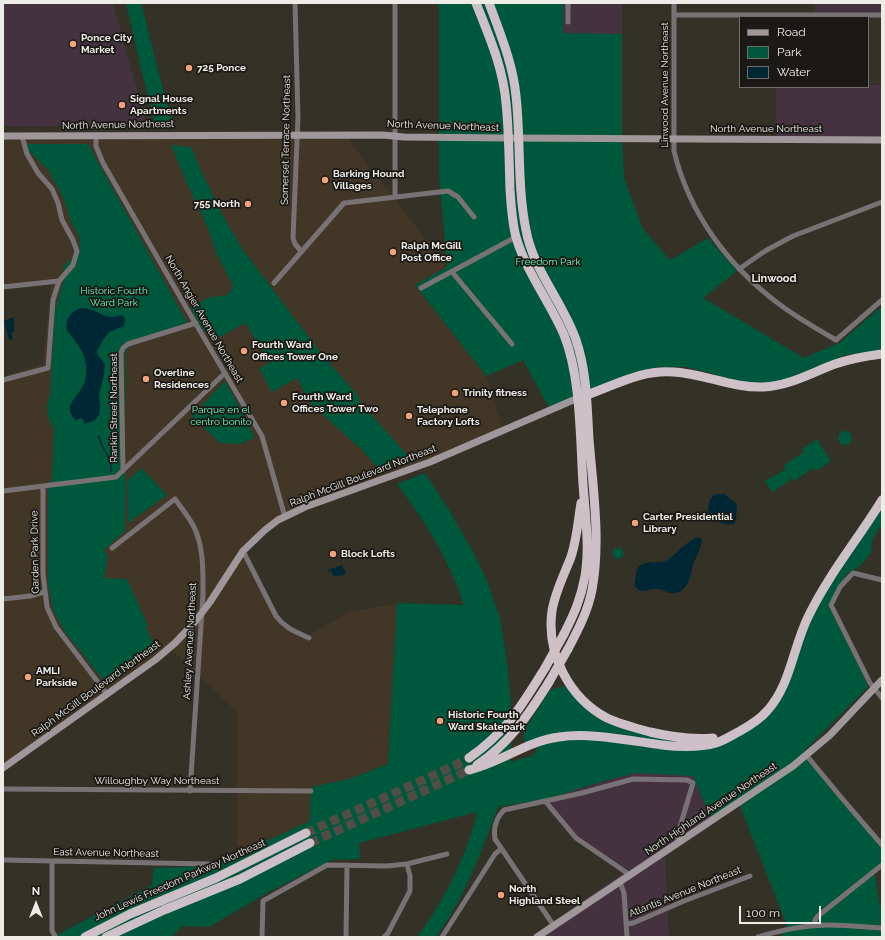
<!DOCTYPE html>
<html>
<head>
<meta charset="utf-8">
<style>
  body { margin:0 }
  #map { position:relative; width:885px; height:940px; overflow:hidden; background:#343127; font-family:Raleway,sans-serif }
  canvas { display:block }
  .frame { position:absolute; inset:0; border:4px solid #eeece6; pointer-events:none }
  .legend { position:absolute; left:739px; top:16px; width:130px; height:72px; box-sizing:border-box; background:#1b1915; border:1px solid #6f6d69; margin:0; padding:5px 7px; list-style:none; font-size:12px; color:#eeece6 }
  .legend li { display:flex; align-items:center; gap:8px; height:20px }
  .legend b { width:20px; border:1px solid #6f6d69 }
  .north { position:absolute; left:16px; top:884px; width:40px; height:40px; -webkit-text-stroke:3px #1b1915; paint-order:stroke; rotate:0deg; font-size:11px; font-weight:700; line-height:16px; text-align:center; color:#eeece6 }
  .north::after { content:''; display:block; margin:auto; width:14px; height:18px; background:#eeece6; clip-path:polygon(50% 0,100% 100%,50% 72%,0 100%) }
  .scale { position:absolute; left:739px; top:906px; width:82px; height:18px; box-sizing:border-box; border:2px solid #eeece6; border-top:0; padding-left:5px; font-size:12px; line-height:14px; white-space:nowrap; color:#eeece6; -webkit-text-stroke:3px #1b1915; paint-order:stroke }
</style>
</head>
<body>
<div id="map">
<canvas width="885" height="940"></canvas>
<div class="frame"></div>
<ul class="legend">
<li><b style="height:5px;background:#a0979b"></b>Road</li>
<li><b style="height:11px;background:#00583c"></b>Park</li>
<li><b style="height:11px;background:#002734"></b>Water</li>
</ul>
<div class="north">N</div>
<div class="scale">100 m</div>
</div>
<script>
const ctx = document.querySelector('canvas').getContext('2d');
ctx.lineJoin = 'round';
function paint(path, color) {
  ctx.fillStyle = color;
  ctx.fill(path, 'evenodd');
}
function trace(path, color, width, dash) {
  ctx.strokeStyle = color;
  ctx.lineWidth = width;
  ctx.lineCap = dash ? 'butt' : 'round';
  ctx.setLineDash(dash || []);
  ctx.stroke(path);
}
function write(font, color, halo, rows, align = 'center') {
  ctx.font = font + ' Raleway,sans-serif';
  ctx.lineWidth = 3.5;
  ctx.setLineDash([]);
  ctx.textBaseline = 'middle';
  ctx.strokeStyle = halo;
  ctx.fillStyle = color;
  for (const [text, x, y, turn = 0] of rows) {
    ctx.save();
    ctx.translate(x, y);
    ctx.rotate((+turn || 0) * Math.PI / 180);
    ctx.textAlign = isNaN(turn) ? turn : align;
    if (halo) ctx.strokeText(text, 0, 0);
    ctx.fillText(text, 0, 0);
    ctx.restore();
  }
}
paint(new Path2D(`
  M3,3H113L147,127L3,126Z
  M563,3H622V34L563,33Z
  M815,3H882V16L815,15Z
  M868,85H882V140L776,139V87H868Z
  M636,773L693,776L711,819L704,831L665,857L669,937H531L624,872L572,838L540,801L604,781Z`), '#44333e');
paint(new Path2D(`
  M345,135L447,267L415,286L486,376L503,430L284,517L243,551L276,617L306,637L349,612L397,603L388,764L349,779L311,787V821L237,855V712L168,646L3,772V376L43,364L51,282L3,287V136Z`), '#423727');
paint(new Path2D(`
  M126,3H141L165,97L175,125L155,124L139,60Z
  M439,3H563V33L622,34V141L624,178L643,229L670,260L708,238L737,271L703,298L804,358L839,343L882,306V351L847,355L815,367L808,371L771,384L742,382L687,367H660L629,374L552,413L523,360L486,376L415,285L447,267L439,174Z
  M22,144H88L187,322L129,347L125,352V531L104,550L108,556L104,578L127,579L148,626L146,627L156,649L107,685L66,633L53,610L48,585V490L52,479L54,428L49,420L47,407L50,395L55,310L64,280L63,267L80,250L79,237L72,224L63,197L48,170Z
  M171,145L191,147L202,173L225,220L243,250L323,356L356,393L363,407L377,421L411,459L379,470L363,451L312,405L297,378L272,392L259,369L269,363L245,323L218,338L209,331L204,332L190,307L211,297L228,295L233,286L216,253L208,228L187,184Z
  M225,381L251,427L249,428L255,437L241,444L220,443L192,416Z
  M838 438a7 7 0 1 1 14 0a7 7 0 1 1-14 0Z
  M817,439L831,461L816,471L813,468L794,481L792,478L788,480L789,481L772,492L765,481L786,469L784,465L804,452L802,449Z
  M141,468L167,495L128,523L127,481Z
  M425,473L451,513L473,552L485,576L500,618L507,663L511,702V762L534,755L538,746L574,738L697,748L761,721L820,601L882,501V524L872,540L871,553L861,565L847,574L829,607L861,670L868,687L803,752L882,847V861L874,870L882,916V937H781L788,928L738,801L711,819L693,776L636,773L604,781L540,801L538,796L539,800L498,807C481,852 465,898 436,937H417C443,903 468,854 477,812L359,843L360,859L331,860L267,893L209,927L182,926L172,937H53L152,885L154,868L212,866L310,821L311,787L349,779L388,764L397,603L464,605C450,561 425,521 397,484Z
  M612.5 553a5.5 5.5 0 1 1 11 0a5.5 5.5 0 1 1-11 0Z
  M568,685L592,711L682,740L688,745L598,735L525,744L523,732L550,690Z`), '#00583c');
paint(new Path2D(`
  M82,308C99,308 103,322 122,315L125,318L124,326L109,332L103,340L97,351L98,355L105,364L104,375L99,394L100,408L99,415L95,420L84,424V421L81,418L76,420C62,408 75,399 81,389C86,382 87,373 86,365C85,354 79,346 73,338C71,335 68,333 67,330C64,319 72,310 82,308Z
  M14,317V332L11,333L13,339L9,340L4,321Z
  M718,494H724L737,504L736,520L734,524C727,526 712,521 707,515L710,499L714,495Z
  M699,537L702,539C702,548 696,556 693,565C690,578 687,595 670,593C666,592 663,589 658,589C652,589 646,591 640,591L635,587C634,583 635,580 636,575C638,555 658,567 669,559C679,551 687,541 699,537Z
  M342,565L343,567L342,568L344,569L346,574L340,576V575L335,576L332,575V571L329,572L328,570Z`), '#002734');
trace(new Path2D(`
  M98,437L99,436C101,450 112,455 111,472`), '#002734', 1.5);
trace(new Path2D(`
  M306,833L456,765L469,758
  M310,843L469,770`), '#504d44', 9, [9, 4.5]);
trace(new Path2D(`
  M295,3L298,117L293,238L295,244L301,251
  M674,3V151C689,213 728,266 779,304C796,317 817,329 836,340L882,300
  M674,15H882
  M568,22V3
  M96,135V146L103,163L187,309L262,436L285,517
  M395,197V3
  M739,269L765,251L793,236L882,202
  M452,272L512,344
  M274,283L344,203L448,191L458,197L474,217
  M3,287L59,281
  M421,288L516,237
  M3,380L48,368L53,300L59,281L73,265L77,251L73,240L62,220L58,203L52,189L38,173L27,154L22,136
  M123,471L121,353L123,348L128,344L196,323
  M43,486V574L47,607L56,627L107,694
  M3,491L116,477L225,373
  M112,548L175,499C181,507 188,516 193,525C204,546 203,571 203,595L190,791
  M243,551L276,616C286,629 295,631 309,638
  M882,580L853,573L840,587L831,605L870,683L882,698
  M3,599L30,596L44,592
  M807,756L840,796L882,845
  M3,789L311,791
  M546,802L576,838L630,875
  M3,860L209,864
  M52,861V931L55,936
  M620,882L624,893L627,937
  M626,924L633,923L684,901L750,876
  M554,926L495,839C493,827 496,818 504,810L582,793L633,779L687,780L693,783L677,837L680,842
  M814,926L815,920L818,916L882,865
  M262,937L263,901L327,865L387,866L407,864L447,854
  M346,937L347,865
  M384,937L388,933L410,891V876L407,864
  M442,937L495,854L501,849
  M758,937C781,930 805,925 829,925C847,925 864,927 882,928`), '#787275', 5);
trace(new Path2D(`
  M3,136L383,135L404,137L508,138L882,140
  M3,768L155,660L175,643L194,623L210,602L243,551L265,530L278,520L305,507L430,462L578,398
  M537,937L793,766L830,735L882,680`), '#a0979b', 7);
trace(new Path2D(`
  M476,3C489,36 503,67 506,103C509,131 509,160 510,189C511,205 512,222 516,237C526,272 550,302 564,335C581,377 580,438 583,484C585,514 590,546 585,576C581,599 574,614 564,634
  M489,3C500,33 513,64 516,96C521,141 517,186 526,230C533,270 563,302 576,340C587,372 587,406 589,439C593,489 601,541 592,590C588,611 578,630 568,649
  M581,397C612,387 640,369 674,372C704,374 733,388 763,387C789,386 811,373 835,364C850,359 866,356 882,354
  M581,503C578,521 577,539 571,557C564,575 555,592 552,611C546,653 569,698 607,718C620,724 635,728 650,732C671,737 691,740 713,738
  M469,758C507,731 521,707 545,668
  M477,765C509,744 529,714 549,682
  M469,770C500,763 527,741 559,737C589,732 631,741 662,745C679,747 699,748 716,743C725,740 732,735 740,731C749,726 760,719 767,711C791,685 793,646 809,615C829,574 858,539 882,500
  M85,937L130,914L216,878L306,833
  M106,937L164,910L240,879L310,843`), '#cdc0c6', 9);
trace(new Path2D(`
  M545,668L564,634
  M549,682L568,649`), '#cdc0c6', 9);
for (const [x, y, r, color] of [
  [73,44,4,"#f0a27a"],
  [189,68,4,"#f0a27a"],
  [122,105,4,"#f0a27a"],
  [325,180,4,"#f0a27a"],
  [248,204,4,"#f0a27a"],
  [393,252,4,"#f0a27a"],
  [244,351,4,"#f0a27a"],
  [146,379,4,"#f0a27a"],
  [455,393,4,"#f0a27a"],
  [284,403,4,"#f0a27a"],
  [409,416,4,"#f0a27a"],
  [635,523,4,"#f0a27a"],
  [333,554,4,"#f0a27a"],
  [28,677,4,"#f0a27a"],
  [440,721,4,"#f0a27a"],
  [501,895,4,"#f0a27a"]
]) {
  const dot = new Path2D();
  dot.arc(x, y, r, 0, 2 * Math.PI);
  ctx.fillStyle = color;
  ctx.fill(dot);
  trace(dot, '#1b1915', 1.5);
}
write('bold 10px', '#eeece6', '#1b1915', [
  ["Ponce City",81,38],
  ["Market",81,50],
  ["725 Ponce",197,68],
  ["Signal House",130,99],
  ["Apartments",130,111],
  ["Barking Hound",333,174],
  ["Villages",333,186],
  ["755 North",240,204,"right"],
  ["Ralph McGill",401,246],
  ["Post Office",401,258],
  ["Fourth Ward",252,345],
  ["Offices Tower One",252,357],
  ["Overline",154,373],
  ["Residences",154,385],
  ["Trinity fitness",463,393],
  ["Fourth Ward",292,397],
  ["Offices Tower Two",292,409],
  ["Telephone",417,410],
  ["Factory Lofts",417,422],
  ["Carter Presidential",643,517],
  ["Library",643,529],
  ["Block Lofts",341,554],
  ["AMLI",36,671],
  ["Parkside",36,683],
  ["Historic Fourth",448,715],
  ["Ward Skatepark",448,727],
  ["North",509,889],
  ["Highland Steel",509,901]
], 'left');
write('10px', '#eeece6', '#1b1915', [
  ["Linwood Avenue Northeast",665,85,-90],
  ["North Avenue Northeast",118,125,-1],
  ["North Avenue Northeast",443,126,2],
  ["North Avenue Northeast",766,129],
  ["Somerset Terrace Northeast",286,140,-89],
  ["North Angier Avenue Northeast",204,319,60],
  ["Rankin Street Northeast",114,408,-90],
  ["Ralph McGill Boulevard Northeast",363,476,-21],
  ["Garden Park Drive",35,552,-91],
  ["Ashley Avenue Northeast",190,641,-87],
  ["Ralph McGill Boulevard Northeast",96,689,-36],
  ["Willoughby Way Northeast",157,781],
  ["North Highland Avenue Northeast",711,809,-34],
  ["East Avenue Northeast",106,853,1],
  ["John Lewis Freedom Parkway Northeast",180,880,-24],
  ["Atlantis Avenue Northeast",685,892,-22]
]);
write('10px', '#68fbc0', '#1b1915', [
  ["Freedom Park",548,262],
  ["Historic Fourth",114,291],
  ["Ward Park",114,303],
  ["Parque en el",221,410],
  ["centro bonito",221,422]
]);
write('bold 11px', '#eeece6', '#1b1915', [
  ["Linwood",774,279]
]);
</script>
</body>
</html>
